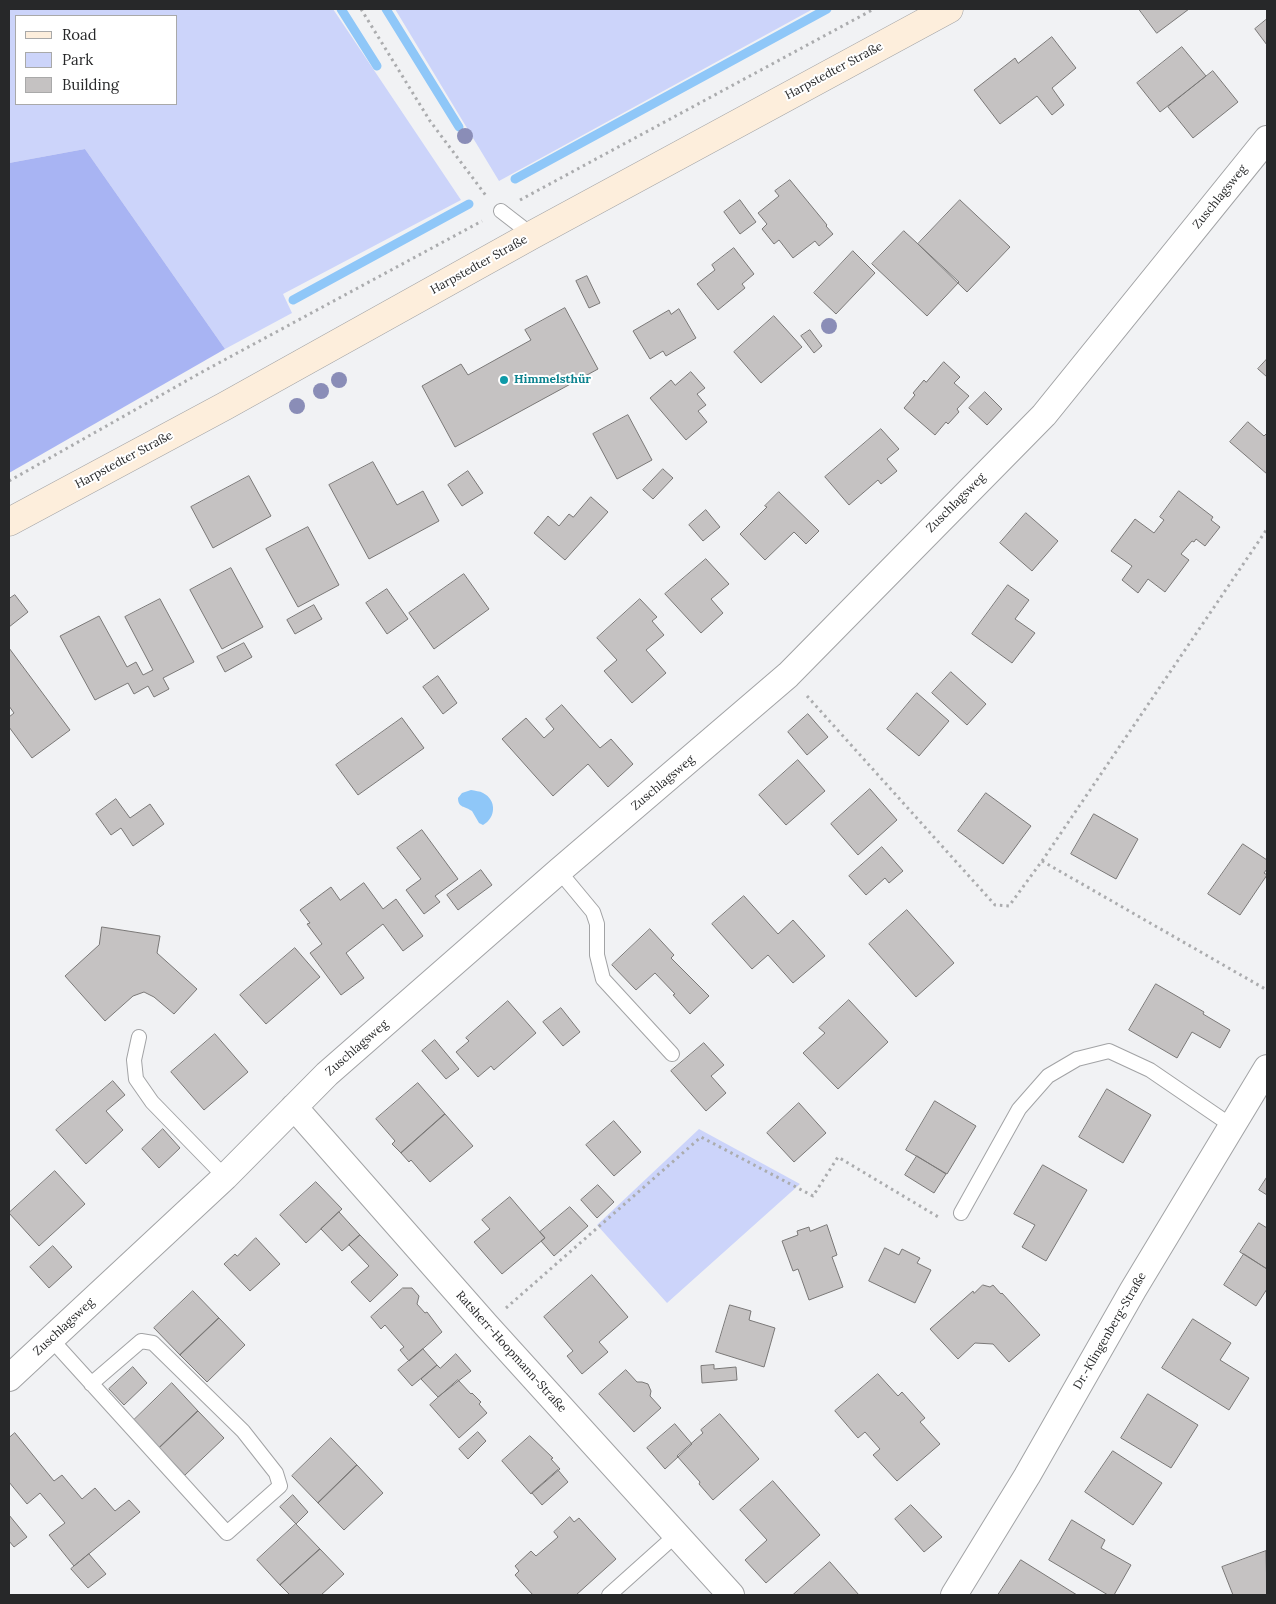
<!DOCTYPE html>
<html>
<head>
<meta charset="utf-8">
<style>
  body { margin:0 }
  #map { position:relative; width:1276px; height:1604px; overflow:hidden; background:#f1f2f4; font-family:Lora,serif }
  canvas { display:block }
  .frame { position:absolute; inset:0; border:10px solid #272829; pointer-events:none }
  .legend { position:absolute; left:15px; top:15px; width:162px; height:90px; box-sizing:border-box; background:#fff; border:1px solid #a9a9a9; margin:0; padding:6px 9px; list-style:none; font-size:15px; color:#272829 }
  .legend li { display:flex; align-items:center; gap:10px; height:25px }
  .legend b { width:25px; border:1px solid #a9a9a9 }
</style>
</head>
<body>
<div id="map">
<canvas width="1276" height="1604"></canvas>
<div class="frame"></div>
<ul class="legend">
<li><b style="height:6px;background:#fdeedc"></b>Road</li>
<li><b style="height:14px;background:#ccd4fa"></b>Park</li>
<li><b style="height:14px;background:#c5c2c2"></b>Building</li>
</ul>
</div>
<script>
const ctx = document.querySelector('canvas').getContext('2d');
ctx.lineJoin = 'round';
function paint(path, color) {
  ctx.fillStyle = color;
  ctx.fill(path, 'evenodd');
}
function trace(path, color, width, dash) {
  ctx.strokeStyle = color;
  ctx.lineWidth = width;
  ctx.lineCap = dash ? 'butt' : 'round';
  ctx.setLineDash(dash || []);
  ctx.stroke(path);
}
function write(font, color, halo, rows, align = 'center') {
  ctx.font = font + ' Lora,serif';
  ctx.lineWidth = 4;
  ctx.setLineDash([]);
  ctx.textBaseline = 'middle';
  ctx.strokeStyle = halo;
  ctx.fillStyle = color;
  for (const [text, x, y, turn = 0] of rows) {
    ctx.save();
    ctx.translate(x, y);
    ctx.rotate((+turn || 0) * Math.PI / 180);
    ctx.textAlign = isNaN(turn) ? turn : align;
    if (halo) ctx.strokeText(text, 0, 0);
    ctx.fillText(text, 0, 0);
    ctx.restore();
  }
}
paint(new Path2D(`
  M9,9H333L461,200L283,294L292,313L225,349L85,149L9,163ZM16,16H176V104H16Z
  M395,9H813L499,181Z
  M699,1129L800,1184L667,1303L597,1225Z`), '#ccd4fa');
paint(new Path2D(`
  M85,149L225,349L9,473V163Z`), '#a8b4f3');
paint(new Path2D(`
  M471,790C475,791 480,791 483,793C497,800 496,818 483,825L479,823L472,811C465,806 458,808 458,798L462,793Z`), '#8fc7f8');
trace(new Path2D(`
  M341,9L377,66
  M386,9L459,127
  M515,179L827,9
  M293,300L469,204`), '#8fc7f8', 9);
const building = new Path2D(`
  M1139,9H1189L1157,33Z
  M1267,19V45L1255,29Z
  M1052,37L1076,68L1052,88L1064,105L1052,115L1037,96L1000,124L974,90L1015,58L1018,63Z
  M1182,47L1206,76L1160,112L1137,83Z
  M1213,71L1238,102L1193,138L1168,107Z
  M790,180L827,225L826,226L833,234L819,246L815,241L793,258L779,240L774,244L762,229L767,224L758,213L779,196L775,191Z
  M740,200L756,222L740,234L724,212Z
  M960,200L1010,247L967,292L918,244Z
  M904,231L959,282L927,316L872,264Z
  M734,248L754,274L742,284L745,288L718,310L697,284L715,270L712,265Z
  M853,251L875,273L836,314L814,293Z
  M587,276L600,303L589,308L576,281Z
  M565,308L598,369L455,447L422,386L461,364L468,375L531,340L525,330Z
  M679,309L696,338L666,356L663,351L650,359L633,331L669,310L671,314Z
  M774,316L802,347L761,383L734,352Z
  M810,330L822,346L814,353L801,336Z
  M1267,359V377L1258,369Z
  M944,362L960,377L954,383L969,396L957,409L959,412L948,424L946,422L935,435L904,408L915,395L913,393L924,380L926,382Z
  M691,372L705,388L697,394L706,405L698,411L707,422L686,440L650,398L671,380L675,385Z
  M985,392L1002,409L987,425L969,408Z
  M628,415L652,460L617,479L593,434Z
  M1248,422L1264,436L1267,433V474L1230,442Z
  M881,429L899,449L887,459L897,471L881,484L878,480L849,505L825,477Z
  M373,462L397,505L423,491L439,521L369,559L329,485Z
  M663,469L673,478L653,499L643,490Z
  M468,471L483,493L462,506L448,485Z
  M249,476L271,516L213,548L191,507Z
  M1179,491L1213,517L1211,520L1220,527L1205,546L1196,539L1194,542L1192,541L1181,554L1189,560L1165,592L1148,579L1138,593L1122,580L1132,566L1111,551L1135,519L1154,533L1164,520L1160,517Z
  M779,492L819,531L806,544L794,532L765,560L740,534L767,507L765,506Z
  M591,497L608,512L565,560L534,533L548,516L559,526L569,514L573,517Z
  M706,510L720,527L703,541L689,525Z
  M1026,513L1058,541L1032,571L1000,543Z
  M308,527L339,585L298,607L266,549Z
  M706,559L729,584L711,599L723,613L701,633L665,594Z
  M231,568L263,627L222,649L190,590Z
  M464,574L489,609L434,649L409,613Z
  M1008,585L1029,600L1015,619L1035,633L1012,663L972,634Z
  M387,589L408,619L387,634L366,603Z
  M15,595L28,612L9,627V599Z
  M160,599L194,662L163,678L169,689L154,697L148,686L134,694L128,683L95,700L60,636L99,616L127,667L136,662L143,675L153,670L125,617Z
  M640,599L657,617L652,621L664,635L646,650L666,673L632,703L604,671L617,660L597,638Z
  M314,605L322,619L295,634L287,620Z
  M244,643L252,657L225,672L217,657Z
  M9,648L70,730L32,758L9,727V717L14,713L9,706Z
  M951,672L986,704L967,725L932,693Z
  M438,676L457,703L443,714L423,687Z
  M917,693L949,721L919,756L887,729Z
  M562,705L600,748L611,739L633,764L608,787L588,764L553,796L502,739L526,718L544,738L554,729L546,719Z
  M808,714L828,737L807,755L788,732Z
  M402,718L424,748L358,795L336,765Z
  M798,760L825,791L786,825L759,795Z
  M870,789L897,820L858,855L831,824Z
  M986,793L1031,826L1003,864L958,831Z
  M116,799L130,818L150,804L164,824L133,846L121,828L111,835L96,814Z
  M1094,814L1138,839L1116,879L1071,854Z
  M422,830L458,879L435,896L440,902L424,914L406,890L421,879L397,848Z
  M1243,844L1267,860V869L1264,873L1267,875L1240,915L1208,894Z
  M882,847L903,871L889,883L885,878L866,895L849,876Z
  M481,870L492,885L458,910L447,895Z
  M364,883L383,909L396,899L423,936L403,951L383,924L346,953L364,978L341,995L310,953L322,944L307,924L310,923L300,910L331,887L340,900Z
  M744,896L778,934L793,920L825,956L793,983L768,955L752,969L712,924Z
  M907,910L954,963L916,997L869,944Z
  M102,927L160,936L157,953L197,989L174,1014L154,997L144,992L133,996L105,1021L65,976L99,945Z
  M650,929L674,955L671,958L709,996L690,1014L673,995L675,994L655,973L636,990L612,965Z
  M295,948L320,977L266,1024L240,995Z
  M1156,984L1204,1012L1203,1014L1230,1030L1220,1048L1192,1032L1177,1058L1129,1030Z
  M849,1000L888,1042L838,1089L803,1053L825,1033L819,1028Z
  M508,1001L536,1033L494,1070L491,1066L478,1077L456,1052L469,1041L466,1038Z
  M561,1008L580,1032L563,1046L543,1022Z
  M215,1034L248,1072L204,1110L171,1072Z
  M435,1040L459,1069L446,1079L422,1051Z
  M704,1043L724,1065L711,1076L726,1093L706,1111L671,1071Z
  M113,1081L125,1095L106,1111L123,1130L86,1164L56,1130Z
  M418,1083L445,1114L401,1153L392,1144L395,1141L376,1119Z
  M1107,1089L1151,1115L1123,1163L1079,1137Z
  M935,1101L976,1126L947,1174L906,1150Z
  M799,1103L826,1133L794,1162L767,1133Z
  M445,1114L473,1146L430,1182L411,1160L409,1162L401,1153Z
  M614,1121L641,1152L614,1176L586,1145Z
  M163,1129L180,1148L159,1168L142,1149Z
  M917,1156L946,1174L934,1193L905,1175Z
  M1043,1165L1087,1190L1046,1261L1022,1247L1035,1225L1014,1214Z
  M55,1171L85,1204L39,1246L9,1213Z
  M1267,1177V1195L1259,1190Z
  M316,1182L342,1209L306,1243L280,1215Z
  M598,1185L614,1202L597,1218L581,1200Z
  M510,1197L545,1238L502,1274L474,1242L490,1229L482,1220Z
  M570,1207L588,1226L554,1256L541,1241L545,1238L540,1232Z
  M339,1212L360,1235L342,1251L321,1229Z
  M1259,1223L1267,1228V1269L1240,1252Z
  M827,1225L837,1255L832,1257L843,1287L809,1300L798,1269L793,1271L782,1241L798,1235L797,1231L809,1227L810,1231Z
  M360,1235L398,1275L370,1302L351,1282L369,1266L349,1245Z
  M256,1238L280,1264L250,1291L224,1264L235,1254L237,1256Z
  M53,1246L72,1267L49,1288L30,1267Z
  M885,1248L899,1255L902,1249L920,1258L917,1263L931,1270L915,1303L869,1281Z
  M1244,1254L1267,1269V1289L1256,1306L1224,1285Z
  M592,1275L628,1317L599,1342L608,1352L582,1374L567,1356L573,1351L544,1317Z
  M983,1285L990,1287L993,1285L1001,1294L1002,1293L1040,1335L1009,1362L993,1344L975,1343L958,1359L930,1329L973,1291L974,1293Z
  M403,1288H412L419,1296L417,1304L425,1313L427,1312L442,1332L409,1361L400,1350L404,1347L385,1325L381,1329L371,1317Z
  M193,1291L219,1318L180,1355L154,1328Z
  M730,1305L751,1311L749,1320L775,1328L764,1367L716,1352Z
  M219,1318L245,1345L207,1382L180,1355Z
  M1193,1319L1231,1343L1220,1360L1249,1378L1229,1410L1162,1368Z
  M423,1349L437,1365L412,1386L398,1370Z
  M456,1354L471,1371L438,1397L421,1379L437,1365L440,1368Z
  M714,1365V1369L736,1367L737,1380L702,1383L701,1366Z
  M133,1367L147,1383L124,1405L109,1389Z
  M626,1370L637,1382H642L648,1384L651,1391L650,1396L661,1408L634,1432L599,1394Z
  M878,1374L898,1396L902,1392L925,1418L920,1422L940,1444L897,1481L873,1455L880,1449L865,1432L858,1438L835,1411Z
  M458,1380L471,1394L472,1393L481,1402L479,1404L487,1413L459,1438L430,1405Z
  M172,1383L198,1411L159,1448L133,1421Z
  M1148,1394L1198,1425L1171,1468L1121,1438Z
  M198,1411L224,1438L185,1475L159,1448Z
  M720,1414L759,1459L713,1500L699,1484L700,1482L677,1456L703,1433L701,1430Z
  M675,1424L692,1444L665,1469L647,1448Z
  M478,1432L486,1441L468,1459L459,1449Z
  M15,1433L54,1481L62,1475L82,1499L95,1488L115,1511L129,1500L140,1512L74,1566L49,1535L65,1523L40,1493L27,1504L9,1482V1438Z
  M530,1436L553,1458L551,1459L560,1469L531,1494L502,1461Z
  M331,1438L357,1465L318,1503L292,1476Z
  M1113,1451L1162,1483L1133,1525L1085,1492Z
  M357,1465L383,1493L344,1530L318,1503Z
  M558,1470L568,1482L542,1505L532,1493Z
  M773,1481L820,1535L766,1583L745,1560L767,1540L740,1510Z
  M293,1495L308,1512L296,1524L280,1507Z
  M911,1505L942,1537L924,1552L895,1519Z
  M9,1515L27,1537L14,1547L9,1541Z
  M570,1517L574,1522L579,1518L616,1559L576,1595H533L515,1575L519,1571L515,1566L531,1551L536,1556L558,1537L554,1532Z
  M1072,1520L1105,1540L1101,1548L1131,1565L1114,1595H1108L1049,1560Z
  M296,1524L320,1549L280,1585L257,1560Z
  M320,1549L344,1574L321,1595H290L280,1585Z
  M1266,1551L1267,1595H1233L1222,1567Z
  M89,1554L106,1574L88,1588L71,1569Z
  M1021,1560L1077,1595H998Z
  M830,1562L859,1595H793Z`);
paint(building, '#c5c2c2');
trace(building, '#7a7877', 1);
const lane = new Path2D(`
  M501,211L532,235
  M559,871L593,912L597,924V955L603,979L672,1054
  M139,1037L134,1060L136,1079L152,1102L225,1177
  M961,1213L1019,1109L1048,1076L1077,1059L1109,1051L1150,1070L1232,1126
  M51,1339L227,1533L280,1486L276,1473L243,1431L153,1343L141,1341L91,1384
  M609,1595L676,1535`);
const street = new Path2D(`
  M294,1107L486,1325L731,1595
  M9,1378L225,1177L327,1074L559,871L788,675L1044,415L1267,139
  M954,1595L1027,1476L1133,1290L1267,1068`);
const secondary = new Path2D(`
  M9,522L225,406L532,235L949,9`);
trace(lane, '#a2a3a5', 16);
trace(street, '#a2a3a5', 28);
trace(secondary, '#a2a3a5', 29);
trace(new Path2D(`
  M361,9L430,121L487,197
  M520,200L874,9
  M9,481L202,372L482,221
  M807,696L995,905L1009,906L1042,861L1267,990
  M1042,861L1267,529
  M506,1308L701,1137L813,1196L838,1157L940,1218`), '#abacae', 3, [2.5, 4]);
trace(lane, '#fff', 14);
trace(street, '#fff', 26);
trace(secondary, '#fdeedc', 28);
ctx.fillStyle = '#8a8db7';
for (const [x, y] of [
  [465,136],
  [829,326],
  [339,380],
  [321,391],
  [297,406]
]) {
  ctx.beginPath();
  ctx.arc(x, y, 8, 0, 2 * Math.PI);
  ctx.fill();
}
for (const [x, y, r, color] of [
  [504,380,5,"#0f9aa8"]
]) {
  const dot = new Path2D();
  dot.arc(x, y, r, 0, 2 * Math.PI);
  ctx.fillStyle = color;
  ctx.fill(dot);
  trace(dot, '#fff', 2);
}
write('12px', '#272829', '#fff', [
  ["Harpstedter Straße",834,71,-28],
  ["Zuschlagsweg",1220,197,-51],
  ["Harpstedter Straße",479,265,-29],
  ["Harpstedter Straße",124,460,-28],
  ["Zuschlagsweg",956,503,-45],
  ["Zuschlagsweg",663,783,-40],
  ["Zuschlagsweg",357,1048,-41],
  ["Zuschlagsweg",64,1327,-43],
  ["Dr.-Klingenberg-Straße",1110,1331,-60],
  ["Ratsherr-Hoopmann-Straße",511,1352,48]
]);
write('bold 12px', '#0d838f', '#fff', [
  ["Himmelsthür",514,380]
], 'left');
</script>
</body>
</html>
